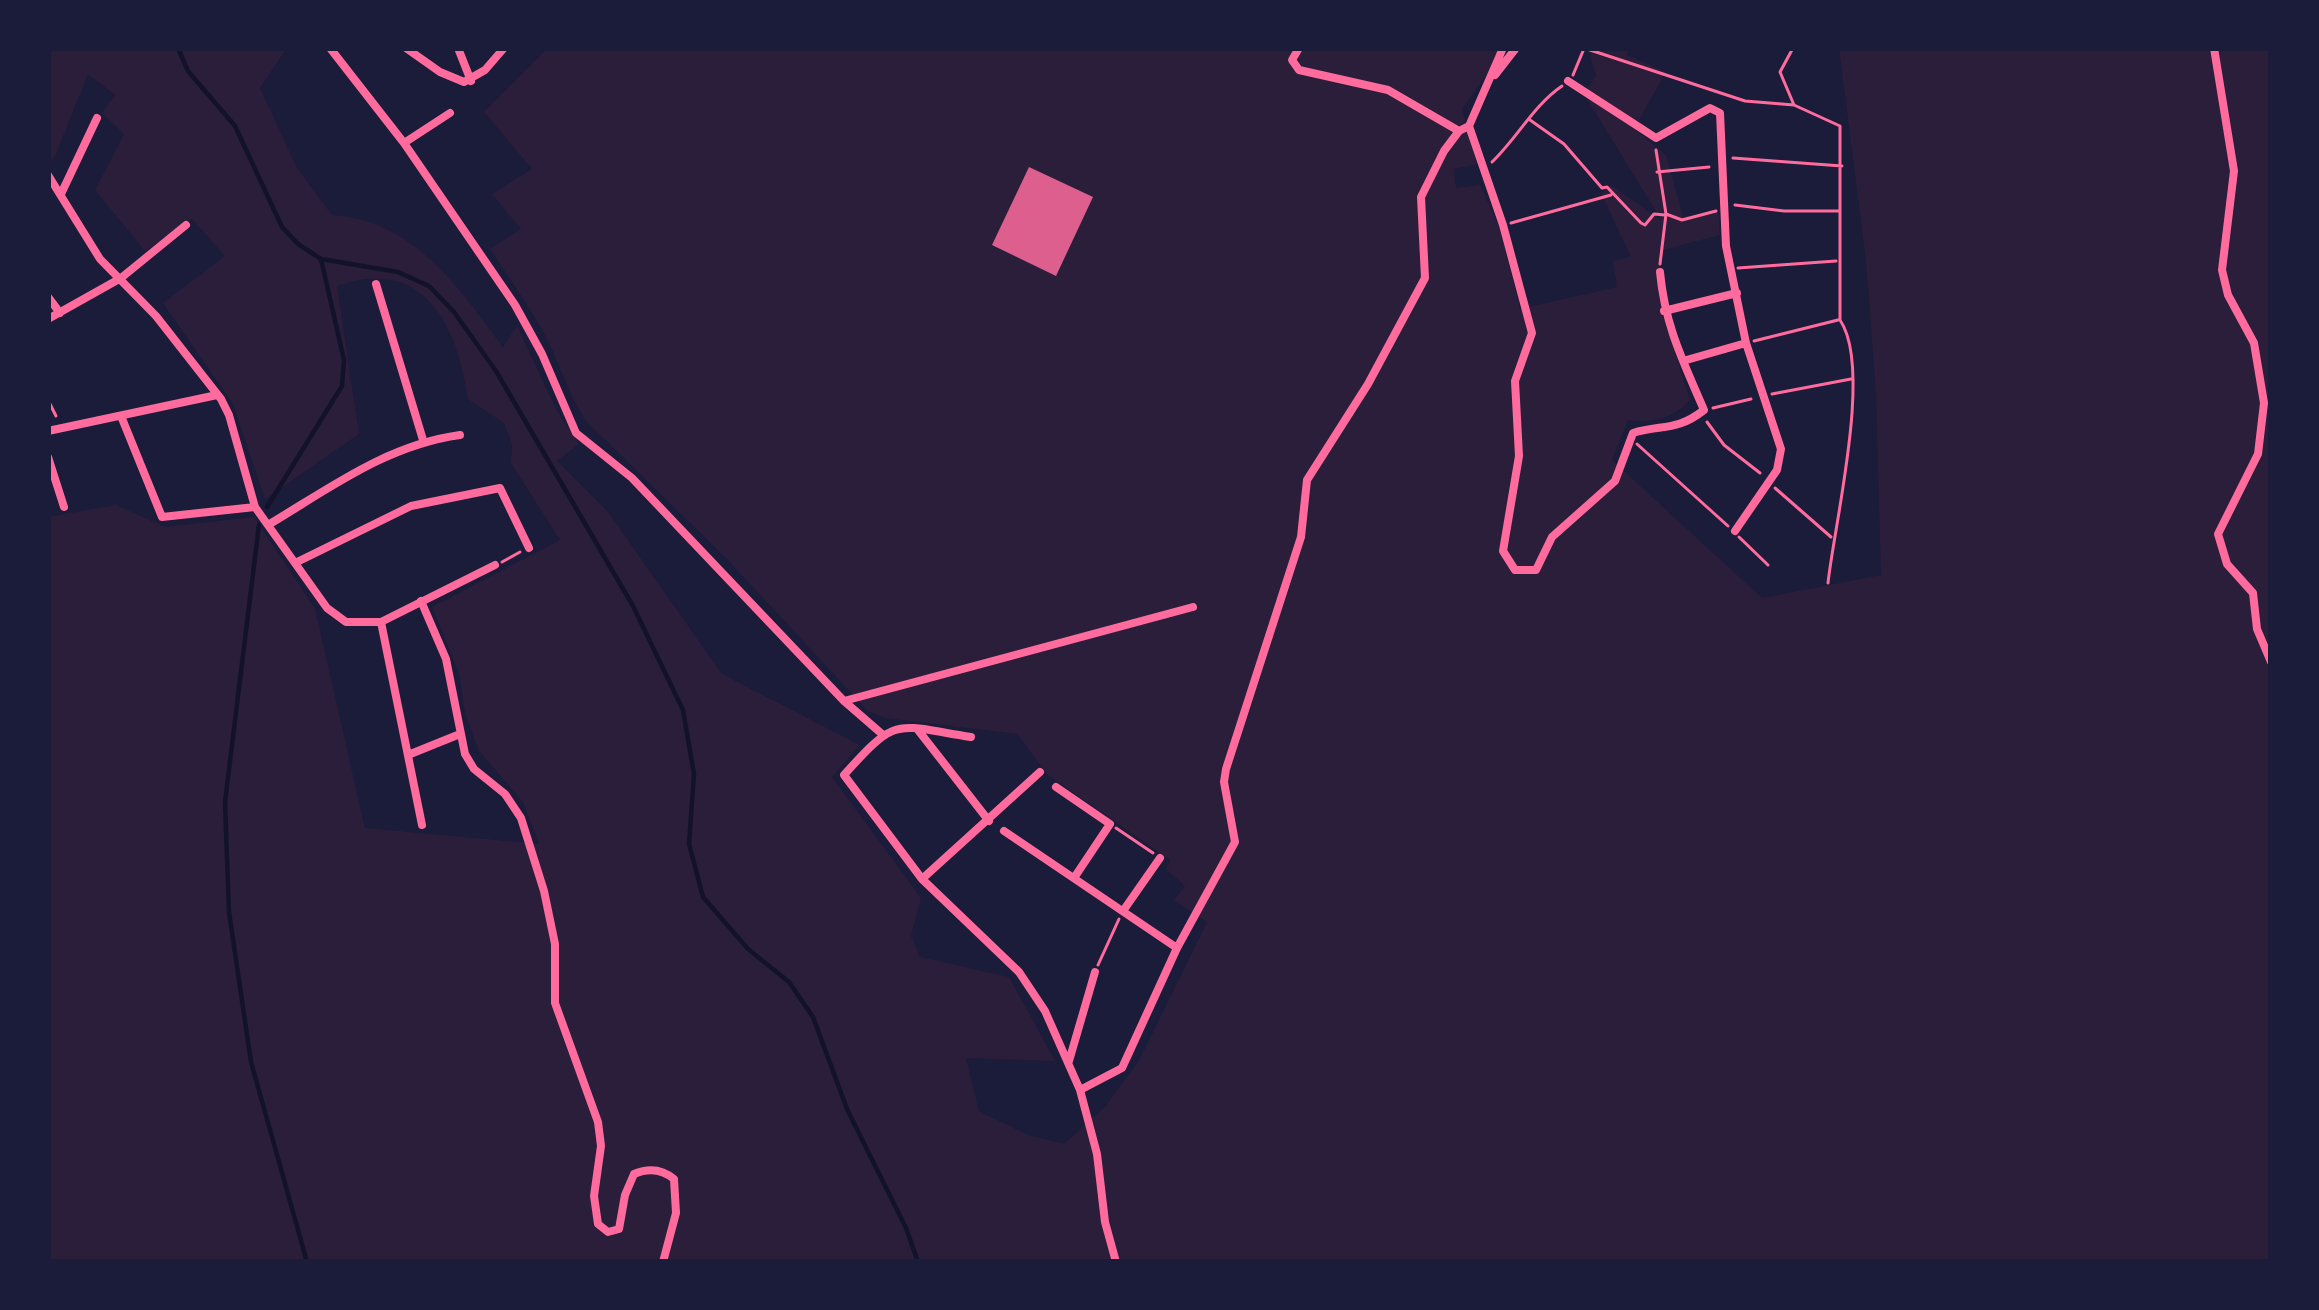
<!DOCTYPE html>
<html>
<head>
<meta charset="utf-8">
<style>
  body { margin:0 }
  #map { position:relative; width:2319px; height:1310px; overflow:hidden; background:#1b1b3a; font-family:"Nunito Sans",sans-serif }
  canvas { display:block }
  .frame { position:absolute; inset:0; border:51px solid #1b1b3a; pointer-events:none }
</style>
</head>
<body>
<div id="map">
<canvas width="2319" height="1310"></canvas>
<div class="frame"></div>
</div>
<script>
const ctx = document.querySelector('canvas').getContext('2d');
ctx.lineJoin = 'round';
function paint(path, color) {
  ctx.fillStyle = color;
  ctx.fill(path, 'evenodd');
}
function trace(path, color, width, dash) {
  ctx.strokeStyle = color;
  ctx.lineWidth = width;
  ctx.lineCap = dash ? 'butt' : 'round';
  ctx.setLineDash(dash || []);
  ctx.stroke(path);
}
paint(new Path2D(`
  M54,48H287L260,88L297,168L332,215C413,220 458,286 503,347L517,326L556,409L579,444L557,461L608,512L722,674L860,745L832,777L921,898L911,936L920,957L1009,977L1055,1061L966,1058L979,1111L1028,1135L1064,1144L1105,1107L1140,1059L1207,922L1174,900L1185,886L1166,869L1170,860L1048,775L1017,734L885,718L868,711L726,558L587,422C568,395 561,366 546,337C530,307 509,278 490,249L521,229L492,194L532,169L484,112L548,48H1506L1462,109L1477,164L1454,169L1456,188L1480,185L1500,229L1520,309L1617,287L1613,261L1631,257L1601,193L1611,185L1662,221L1584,94L1596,76L1588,48H1628L1627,55L1666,72L1639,120L1631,126L1666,155L1683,217L1718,211L1720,235L1659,251L1662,312L1690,400C1672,419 1654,423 1628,420L1612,460L1762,598L1881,575L1876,394L1866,260L1839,48H2271V1262H48V517L116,505L165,527L254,517L315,609L365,828L539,844L523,802L479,751L465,713L459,673L432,607L560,540L511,463L512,445L504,423L468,399C457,325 424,255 337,286L359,434L265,499L233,404L163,303L225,256L192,219L145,251L95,190L124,134L102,113L115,95L88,74L53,161L48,154V59Z`), '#2a1e3b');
trace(new Path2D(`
  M178,48L188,71L235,126L282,227L298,244L321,259L398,272L429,286L454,312L496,371L633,606L683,710L694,774L689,844L703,897L748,949L789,982L813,1017L847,1109L906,1228L918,1262
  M267,507L342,386L344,360L321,259
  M259,525L225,802L229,912L251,1062L307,1262`), '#12122b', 4.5);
paint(new Path2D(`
  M1029,167L1093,197L1056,276L992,245Z`), '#dd5f8e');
trace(new Path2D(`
  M1584,48L1745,101L1794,105L1840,126V320C1873,368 1834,525 1828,583
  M1793,48L1780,72L1794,105
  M1573,75L1583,51
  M1530,120L1564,144L1602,188L1607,187L1641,223L1645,225L1654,214L1665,215
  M1656,150L1666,214L1660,264
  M1733,158L1842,166
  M1492,162C1517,138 1534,105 1562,86
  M1657,172L1709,167
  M1735,205L1784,211H1839
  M1666,214L1682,220L1716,211
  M1511,223L1611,195
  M1738,268L1836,261
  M1754,341L1838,320
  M1772,394L1851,379
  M48,400L56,416
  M1713,408L1751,399
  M1707,422L1724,445L1760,473
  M1637,444L1728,526
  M1775,488L1831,537
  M1739,537L1768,565
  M502,562L520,552
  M1116,828L1153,853
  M1098,965L1119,919`), '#ff6b9d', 3);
trace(new Path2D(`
  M330,48L404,143L515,305L542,354L576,433L632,478L844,701L882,734
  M406,48L440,72L464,82L485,70L504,48
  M458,48L471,81
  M1299,48L1292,60L1299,70L1388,90L1459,131
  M1503,48L1469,126L1503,225L1532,333L1515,381L1519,456L1503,551L1515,570H1536L1552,537L1615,481L1633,433C1662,424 1676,432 1704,410C1683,361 1665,326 1660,272
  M2214,48L2234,171L2222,270L2228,295L2254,343L2264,403L2258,454L2218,534L2227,564L2253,593L2257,629L2271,662
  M1495,75L1516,48
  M1568,81L1656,138L1710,108L1720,113L1726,246L1746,343L1781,449L1777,470L1735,531
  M404,143L450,113
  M48,175L100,259L156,316L221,399L229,415L255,507L327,608L346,622H381L495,565
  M61,194L97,118
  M376,284L423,440
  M48,297L60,313
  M1664,311L1737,293
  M48,319L121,278L186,225
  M1683,361L1746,343
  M121,416L162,517L255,507
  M48,431L217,395
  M48,457L64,507
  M268,525C330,488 387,445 460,435
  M295,563L411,506L500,488L529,548
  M421,601L446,659L465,754L474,769L505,794L521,818L544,891L555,944V1003L598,1122L601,1146L594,1196L598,1224L608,1232L619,1229L625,1195L634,1174C648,1168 662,1169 674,1179L676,1213L663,1262
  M381,622L422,825
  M844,701L1193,607
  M918,730L989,821
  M971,737C894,725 898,715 844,775L922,879L1019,972L1045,1011L1080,1090L1097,1154L1105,1222L1116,1262
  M408,755L460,734
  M1056,787L1110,824L1074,878
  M1004,831L1177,948
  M922,879L1040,772
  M1123,911L1160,858
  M1069,1061L1095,972
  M1080,1090L1122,1068L1177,948L1235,842L1224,782L1226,769L1301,537L1307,480L1368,384L1425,278L1421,197L1444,151L1459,131L1469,126`), '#ff6b9d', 8);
</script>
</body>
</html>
